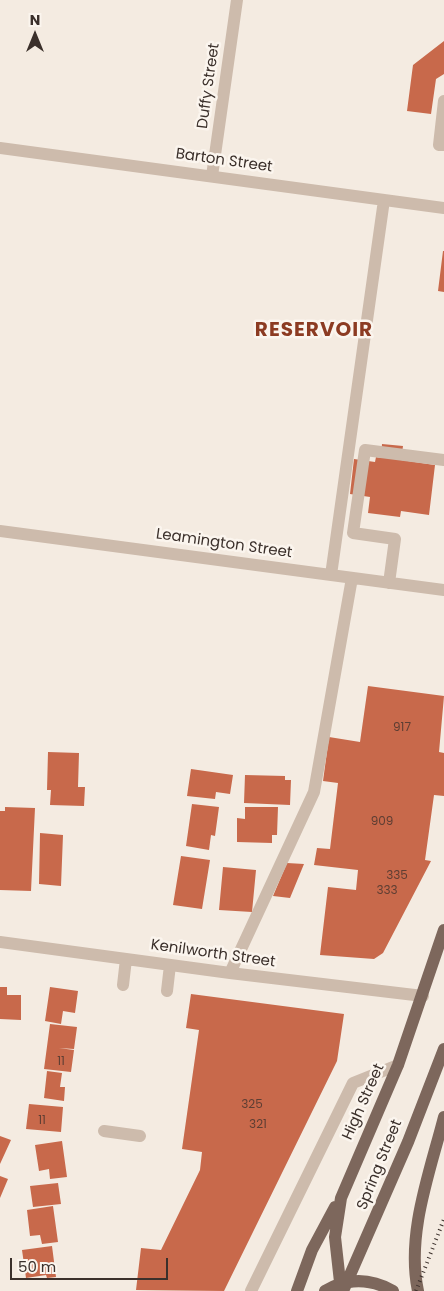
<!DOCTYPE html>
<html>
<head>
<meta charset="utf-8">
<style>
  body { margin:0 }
  #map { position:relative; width:444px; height:1291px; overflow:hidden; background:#f4ebe1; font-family:Poppins,sans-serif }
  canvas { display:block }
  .north { position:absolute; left:10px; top:10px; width:50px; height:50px; -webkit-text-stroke:4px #fbf5ee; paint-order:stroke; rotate:0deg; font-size:14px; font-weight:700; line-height:20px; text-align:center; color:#3b302b }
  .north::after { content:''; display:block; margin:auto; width:18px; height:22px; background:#3b302b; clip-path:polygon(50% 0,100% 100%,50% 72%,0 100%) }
  .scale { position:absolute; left:10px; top:1258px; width:158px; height:22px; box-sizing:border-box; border:2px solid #3b302b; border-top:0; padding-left:6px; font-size:15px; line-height:18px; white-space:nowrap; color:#3b302b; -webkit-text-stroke:4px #fbf5ee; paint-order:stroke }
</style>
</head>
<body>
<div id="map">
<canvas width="444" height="1291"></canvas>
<div class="north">N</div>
<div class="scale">50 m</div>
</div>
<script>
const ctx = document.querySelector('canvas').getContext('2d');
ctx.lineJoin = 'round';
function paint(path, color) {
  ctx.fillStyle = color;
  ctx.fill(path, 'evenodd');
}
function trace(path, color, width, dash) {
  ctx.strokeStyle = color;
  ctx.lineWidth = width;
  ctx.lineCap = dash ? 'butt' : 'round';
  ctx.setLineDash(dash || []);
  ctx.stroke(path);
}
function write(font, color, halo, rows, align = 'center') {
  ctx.font = font + ' Poppins,sans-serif';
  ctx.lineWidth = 5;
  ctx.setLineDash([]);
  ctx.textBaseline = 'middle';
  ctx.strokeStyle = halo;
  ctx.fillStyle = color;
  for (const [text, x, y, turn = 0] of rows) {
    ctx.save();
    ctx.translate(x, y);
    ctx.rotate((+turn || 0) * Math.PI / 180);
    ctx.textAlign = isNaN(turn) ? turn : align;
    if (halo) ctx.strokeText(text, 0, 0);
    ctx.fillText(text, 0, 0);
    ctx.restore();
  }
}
paint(new Path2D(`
  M444,41V74L436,79L431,114L407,111L413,65Z
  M443,251H444V292L438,291Z
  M382,444L403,446L401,460L435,465L429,515L401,511L400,517L368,513L370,497L350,494L354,459L375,462L376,457L381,458Z
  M368,686L444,696L439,752L444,753V796L434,795L425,860L431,861L383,953L374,959L320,955L328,887L356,890L358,870L314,865L317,848L330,849L338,783L323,781L329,737L360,742Z
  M48,752L79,753L78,787H85L84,806L50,805L51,790H47Z
  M191,769L233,775L230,794L216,792L215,799L187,796Z
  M245,775L285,776V780H291L290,805L244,803Z
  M192,804L219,807L215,836L211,835L209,850L186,846Z
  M5,807L35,808L31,891L0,890V811H5Z
  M245,807H278L277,835H272V843L237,842V818L245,819Z
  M40,833L63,835L61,886L39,884Z
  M181,856L210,860L202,909L173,905Z
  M287,863L304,864L290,898L273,896Z
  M223,867L256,870L252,912L219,910Z
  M0,987H7V995H21V1020L0,1019Z
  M50,987L78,991L75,1013L63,1011L61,1024L45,1021Z
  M191,994L344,1014L337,1061L224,1291L136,1290L141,1248L161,1250L200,1170L202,1152L182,1149L199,1030L186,1028Z
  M50,1024L77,1027L74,1049L59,1048L74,1050L71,1072L44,1069Z
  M47,1071L62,1073L60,1087H65L64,1101L44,1098Z
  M29,1104L63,1107L61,1132L26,1129Z
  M0,1136L11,1140L0,1164Z
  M62,1141L67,1177L50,1179L49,1169L39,1171L35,1145Z
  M0,1176L8,1179L0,1198Z
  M58,1183L61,1204L33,1207L30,1186Z
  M53,1206L58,1242L42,1244L40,1235L30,1236L27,1210Z
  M52,1246L56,1277L47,1278L46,1275L26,1278L22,1250Z`), '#c8694b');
trace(new Path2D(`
  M444,101L439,145H444
  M0,148L444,208
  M212,176L237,0
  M0,531L444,590
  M331,575L384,200
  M389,583L395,539L353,533L365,450L444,460
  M0,942L230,973L423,996
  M230,973L314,792L352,578
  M123,985L126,959
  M167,991L170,965
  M104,1131L140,1136
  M251,1291L353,1083L398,1065`), '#cdbbac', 12);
trace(new Path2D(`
  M297,1291L312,1250L335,1207
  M325,1291C347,1278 370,1278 393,1291
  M341,1291L335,1237L341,1198L398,1065L444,930
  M343,1291L408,1142L444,1049
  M418,1291C406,1234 430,1172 444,1117`), '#7d675c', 12);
trace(new Path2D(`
  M416,1291L444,1219`), '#3b302b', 4, [1, 4]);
write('12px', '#5e3e33', null, [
  ["917",402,728],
  ["909",382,822],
  ["335",397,876],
  ["333",387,891],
  ["11",61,1062],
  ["325",252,1105],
  ["11",42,1121],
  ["321",258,1125]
]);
write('15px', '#3b302b', '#fbf5ee', [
  ["Duffy Street",209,86,-82],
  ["Barton Street",224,161,8],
  ["Leamington Street",224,544,8],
  ["Kenilworth Street",213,954,8],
  ["High Street",364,1102,-66],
  ["Spring Street",380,1165,-68]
]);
ctx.letterSpacing = '1px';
write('bold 20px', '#8c3b22', '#fbf5ee', [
  ["RESERVOIR",314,331]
]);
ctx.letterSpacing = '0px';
</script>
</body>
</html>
